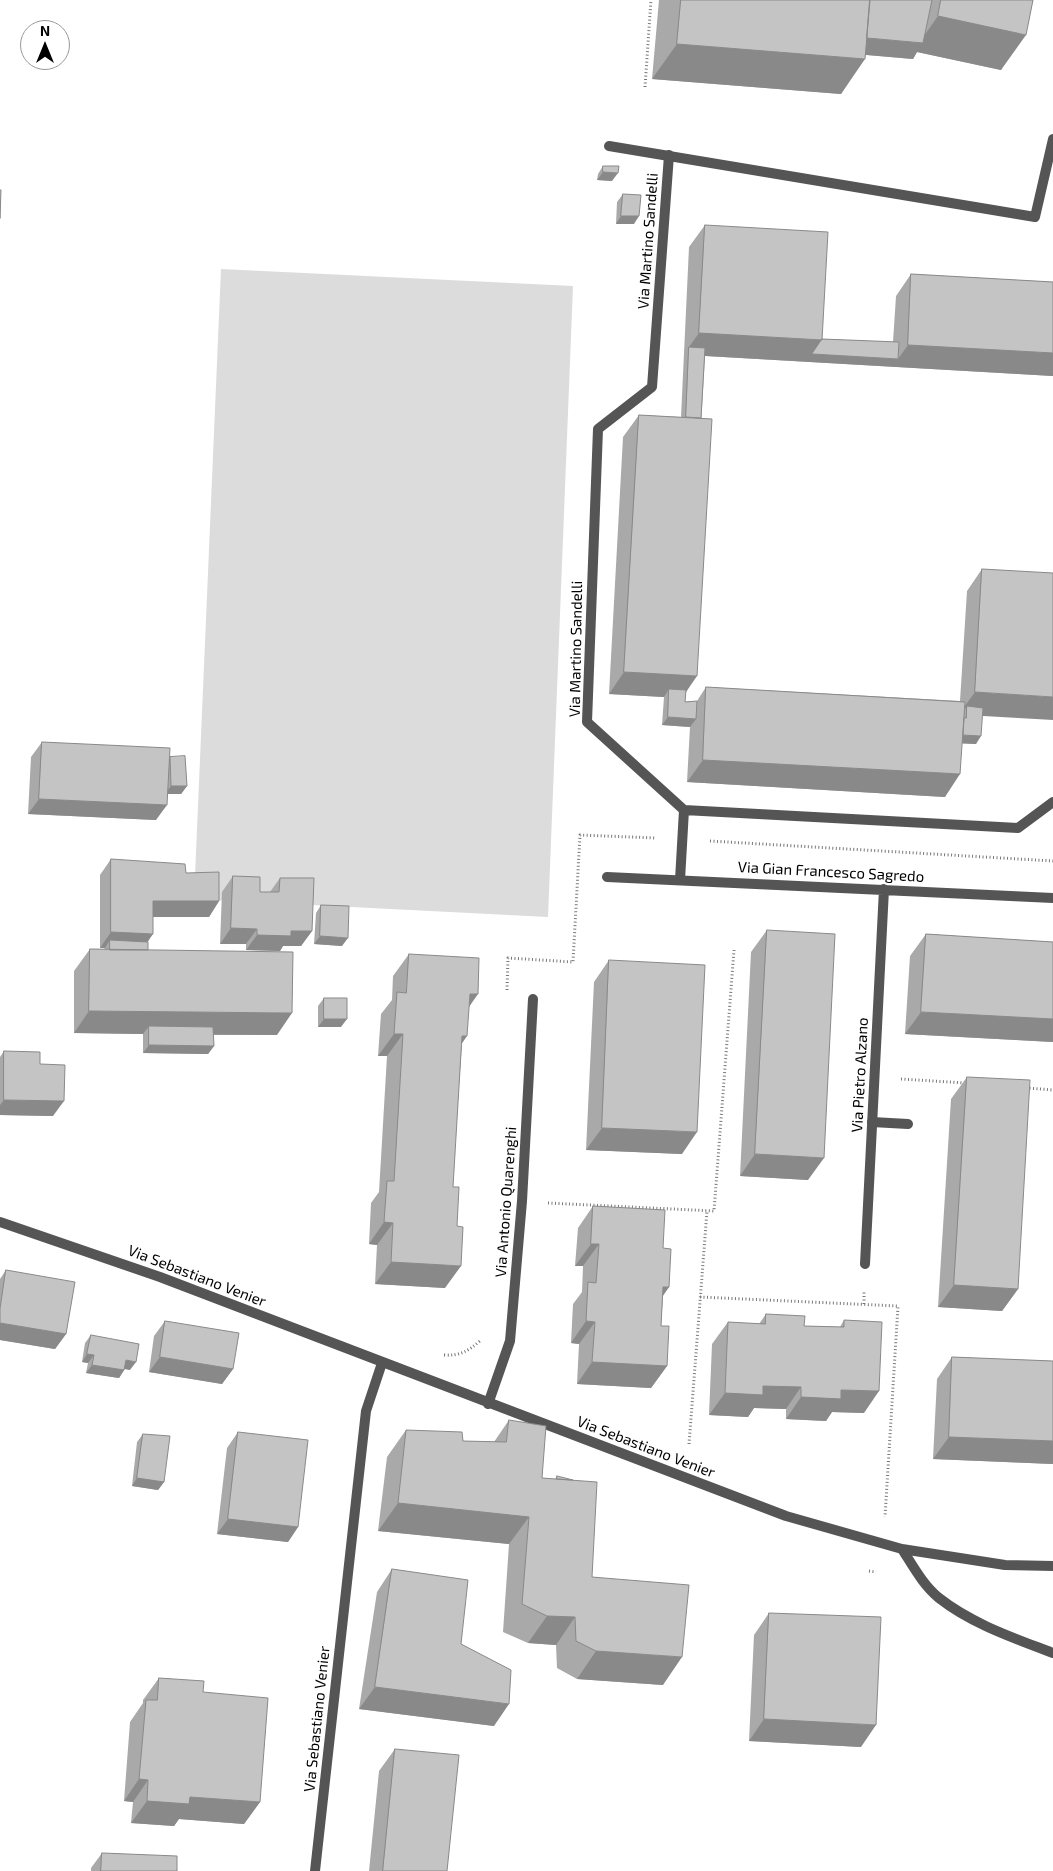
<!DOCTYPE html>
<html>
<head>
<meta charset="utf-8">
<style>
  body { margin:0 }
  #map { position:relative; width:1053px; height:1871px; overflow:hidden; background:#fff; font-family:"Exo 2",sans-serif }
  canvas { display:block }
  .north { position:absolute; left:20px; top:20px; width:50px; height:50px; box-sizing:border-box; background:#fff; border:1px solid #999; border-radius:50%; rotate:0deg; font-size:14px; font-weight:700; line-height:20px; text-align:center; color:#000 }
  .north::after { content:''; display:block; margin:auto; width:18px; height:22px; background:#000; clip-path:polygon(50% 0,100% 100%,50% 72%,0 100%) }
</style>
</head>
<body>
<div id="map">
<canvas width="1053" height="1871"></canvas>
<div class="north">N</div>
</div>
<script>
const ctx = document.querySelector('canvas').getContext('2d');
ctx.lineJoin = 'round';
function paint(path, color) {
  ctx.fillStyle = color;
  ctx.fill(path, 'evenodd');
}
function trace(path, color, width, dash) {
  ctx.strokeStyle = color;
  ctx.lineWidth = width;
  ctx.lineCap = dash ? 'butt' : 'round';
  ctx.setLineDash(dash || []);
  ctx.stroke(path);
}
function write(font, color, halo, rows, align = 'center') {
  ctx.font = font + ' "Exo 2",sans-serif';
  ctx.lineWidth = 4;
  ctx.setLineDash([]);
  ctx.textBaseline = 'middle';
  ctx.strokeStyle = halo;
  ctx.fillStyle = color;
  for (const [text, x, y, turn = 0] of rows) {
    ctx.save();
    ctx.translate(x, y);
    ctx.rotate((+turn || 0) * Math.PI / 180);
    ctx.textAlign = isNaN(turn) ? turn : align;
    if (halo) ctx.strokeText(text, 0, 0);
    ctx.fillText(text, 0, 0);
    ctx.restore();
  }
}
paint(new Path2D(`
  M221,269L573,286L548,917L194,899Z`), '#dcdcdc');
trace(new Path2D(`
  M645,87L651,0
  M710,841L1053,861
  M507,990L508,958L573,962L580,835L656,838
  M901,1079L965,1083
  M1026,1088L1053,1090
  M548,1203L714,1211L734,950
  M700,1297L898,1306L885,1517
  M864,1304V1290
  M444,1355C460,1356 468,1351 480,1341
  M689,1444L707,1211
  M869,1571L876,1572`), '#777', 3, [1, 2.5]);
trace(new Path2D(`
  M669,155L652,387L598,429L587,722L684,810L1018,828L1053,802
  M680,880L684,810
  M872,1122L908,1124`), '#555', 10);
trace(new Path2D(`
  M609,146L1035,217L1053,139
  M607,877L1053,898
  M0,1222L160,1277L786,1516L902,1549L1005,1565L1053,1566
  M865,1264L884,889
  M488,1404L510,1341L522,1201L533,999
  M902,1549C913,1566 923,1585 939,1598C972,1624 1014,1638 1053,1653
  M315,1871L366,1411L382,1363`), '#555', 10);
paint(new Path2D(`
  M659,0H1033L1001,70L917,52L913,59L866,55L841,94L652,79Z
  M603,166L612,181L597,180L598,174Z
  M623,194L634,224H616L617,202Z
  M705,225L822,339L893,342L896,296L911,274L1053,282V376L705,356L685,702L697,701L706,687L960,701L967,591L982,569V716L976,744L962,743L945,797L687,782L690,727L662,725L664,697L609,694L623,437L639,415L681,417L689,247Z
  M42,742L169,758L170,757L187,786L181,794H167L156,820L28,814L31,757Z
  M111,859L186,873L219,901L209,917H153L148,942V950L277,1035H213L214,1046L208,1054L143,1053V1034L74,1033V971L90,949H104L105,948H100V875Z
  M233,876L260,892H270L280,878L312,931L301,946H283L280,951L246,950V944H220L222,892Z
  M321,905L342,946L314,944L316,913Z
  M767,930L808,1180L740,1176L751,952Z
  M926,934L1053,942V1042L905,1034L910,956Z
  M409,954L469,1006L462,1043L445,1288L375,1284L377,1245L369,1244L371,1203L379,1192L387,1056H378L381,1014L392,1000L393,976Z
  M609,960L682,1154L586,1150L594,982Z
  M324,998L341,1027H318V1006Z
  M4,1051L40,1064L53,1116L0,1115V1057Z
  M967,1077L1018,1289L1002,1311L938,1307L951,1099Z
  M593,1206L663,1248L669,1287L663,1296L661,1326L667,1366L651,1388L577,1384L579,1344L571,1343L573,1304L582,1292L583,1266H575L578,1228Z
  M6,1270L66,1334L55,1349L0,1340V1279Z
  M766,1314L804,1326L840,1327L844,1320L864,1413L832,1412L826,1421L786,1419V1409L754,1408L748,1417L709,1415L712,1344L728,1322L759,1324Z
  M165,1321L233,1369L222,1384L149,1372L154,1336Z
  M91,1335L130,1370L125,1369L119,1378L86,1373L88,1363L82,1362L85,1343Z
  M952,1357L1053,1361V1464L933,1459L937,1379Z
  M509,1420L542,1478L555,1479L557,1476L592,1577L663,1685L577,1679L557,1668L556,1645L528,1643L503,1632L509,1544L378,1531L387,1457L406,1430L463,1441L494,1442Z
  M238,1432L298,1527L288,1542L217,1534L227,1448Z
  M143,1434L164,1482L158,1490L132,1486L137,1442Z
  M392,1569L461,1644L494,1726L359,1709L377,1592Z
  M769,1613L861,1747L749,1741L754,1635Z
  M159,1678L203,1692L260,1802L244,1824L179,1819L174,1826L131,1823L133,1802L124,1801L130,1722L143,1703V1700Z
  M395,1749L447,1871H369L379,1771Z
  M102,1853L177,1871H91V1868Z`), '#a9a9a9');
paint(new Path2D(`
  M938,16L1026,35L1001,70L917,52L913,59L845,53L855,37L919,43Z
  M677,44L865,59L841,94L652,79Z
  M603,172L618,173L612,181L597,180Z
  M621,216H639L634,224H616Z
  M699,333L822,340L898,359L908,345L1053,353V376L689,355V347Z
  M624,672L697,676L682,698L669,689L664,697L609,694Z
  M975,692L1053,697V720L966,715L967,706L961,714H959Z
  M668,717L696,719L690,727L662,725Z
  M954,735L981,736L976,744L948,743Z
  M703,760L960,774L945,797L687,782Z
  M171,786H187L181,794H165Z
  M39,799L167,805L156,820L28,814Z
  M153,901H219L209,917H142Z
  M231,928L257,929L246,944H220Z
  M291,931H312L301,946H283L280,951L246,950L257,935Z
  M111,932L153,934L142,950L110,940L105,948H100Z
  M320,936L348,938L342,946L314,944Z
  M470,994H478L462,1017Z
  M89,1011L292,1013L277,1035L149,1034V1026L143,1034L74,1033Z
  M921,1012L1053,1019V1042L905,1034Z
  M324,1019H347L341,1027H318Z
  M394,1034H403L387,1056H378Z
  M462,1036H467L452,1058Z
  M149,1045L214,1046L208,1054L143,1053Z
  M4,1100L64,1101L53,1116L0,1115V1105Z
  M602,1128L697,1132L682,1154L586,1150Z
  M755,1154L824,1158L808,1180L740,1176Z
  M384,1222L393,1223L377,1245L369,1244Z
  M591,1244H599L583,1266H575Z
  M391,1262L461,1266L445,1288L375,1284Z
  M954,1285L1018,1289L1002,1311L938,1307Z
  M663,1287H669L653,1309Z
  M586,1321L595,1322L579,1344L571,1343Z
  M0,1323L66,1334L55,1349L0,1340Z
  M87,1354L94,1355L88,1363L82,1362Z
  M160,1357L233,1369L222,1384L149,1372Z
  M126,1360L136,1362L130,1370L121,1368Z
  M592,1362L667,1366L651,1388L577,1384Z
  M92,1365L124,1370L119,1378L86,1373Z
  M763,1386L801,1387L786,1409L754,1408L748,1417L709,1415L725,1393Z
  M841,1390L879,1391L864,1413L832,1412L826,1421L786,1419L801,1397Z
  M949,1437L1053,1441V1464L933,1459Z
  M137,1478L164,1482L158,1490L132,1486Z
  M398,1503L529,1517L509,1544L378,1531Z
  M228,1519L298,1527L288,1542L217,1534Z
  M547,1616L575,1617L556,1645L528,1643Z
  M596,1651L682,1657L663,1685L577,1679Z
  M375,1687L509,1704L494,1726L359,1709Z
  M764,1719L876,1725L861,1747L749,1741Z
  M139,1779L148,1780L133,1802L124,1801Z
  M190,1797L260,1802L244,1824L179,1819L174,1826L131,1823L147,1801Z`), '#898989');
const building = new Path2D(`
  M681,0H870L865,59L677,44Z
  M870,0H932L923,43L867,38Z
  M941,0H1033L1026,35L938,16Z
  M603,166H619L618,173L603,172Z
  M0,190H1L0,218Z
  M623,194L641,195L639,216H621Z
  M705,225L828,232L822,340L699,333Z
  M911,274L1053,282V353L908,345Z
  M822,339L899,342L898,359L812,354Z
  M689,347L705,348L701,418L686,417Z
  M639,415L712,419L697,676L624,672Z
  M982,569L1053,573V697L975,692Z
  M706,687L965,702L960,774L703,760Z
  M669,689L686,690L685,702L697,701L696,719L668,717Z
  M967,706L983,708L981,736L963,735L964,718H966Z
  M42,742L170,748L167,805L39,799Z
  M185,756L187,786H171L170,757Z
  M111,859L185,864L186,873L219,872V901H153V934L111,932Z
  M233,876L260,877V892H279L280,878H314L312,931H291V936L257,935V929L231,928Z
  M321,905L349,906L348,938L320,936Z
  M767,930L835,934L824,1158L755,1154Z
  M926,934L1053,942V1019L921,1012Z
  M110,940L148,942V950H110Z
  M90,949L293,952L292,1013L89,1011Z
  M409,954L479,958L478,994H470L467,1036H462L453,1187H459L457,1226L463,1227L461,1266L391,1262L393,1223L384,1222L387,1181H394L403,1034H394L397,992L406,993Z
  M609,960L705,965L697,1132L602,1128Z
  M324,998H347V1019H324Z
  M149,1026L213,1027L214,1046L149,1045Z
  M4,1051L40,1052V1064L65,1065L64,1101L4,1100Z
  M967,1077L1030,1080L1018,1289L954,1285Z
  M593,1206L665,1210L663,1248L671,1249L669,1287H663L661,1326H669L667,1366L592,1362L595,1322L586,1321L588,1282L596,1283L599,1244H591Z
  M6,1270L75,1282L66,1334L0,1323V1309Z
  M766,1314L805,1316L804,1326L844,1327V1320L882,1322L879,1391L841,1390V1399L801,1397V1387L763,1386V1395L725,1393L728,1322L765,1324Z
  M165,1321L239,1333L233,1369L160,1357Z
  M91,1335L139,1344L136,1362L126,1360L124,1370L92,1365L94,1355L87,1354Z
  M952,1357L1053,1361V1441L949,1437Z
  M509,1420L546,1426L542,1478L597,1482L592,1577L689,1585L682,1657L596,1651L576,1641L575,1617L547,1616L522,1604L529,1517L398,1503L406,1430L462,1432L463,1441L506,1442Z
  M238,1432L308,1440L298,1527L228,1519Z
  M143,1434L170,1436L164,1482L137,1478Z
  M557,1476L573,1480L557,1479Z
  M392,1569L468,1580L461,1644L511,1670L509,1704L375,1687Z
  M769,1613L881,1617L876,1725L764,1719Z
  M159,1678L204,1681L203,1692L268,1698L260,1802L190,1797L189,1804L147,1801L148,1780L139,1779L146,1700H157Z
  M395,1749L459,1755L447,1871H383Z
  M102,1853L177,1856V1871H101Z`);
paint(building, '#c4c4c4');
trace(building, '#898989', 1);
write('15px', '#000', '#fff', [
  ["Via Martino Sandelli",648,241,-86],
  ["Via Martino Sandelli",576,649,-89],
  ["Via Gian Francesco Sagredo",831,872,3],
  ["Via Pietro Alzano",860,1075,-87],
  ["Via Antonio Quarenghi",506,1202,-86],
  ["Via Sebastiano Venier",197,1276,21],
  ["Via Sebastiano Venier",646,1447,21],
  ["Via Sebastiano Venier",317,1719,-84]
]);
</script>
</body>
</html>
